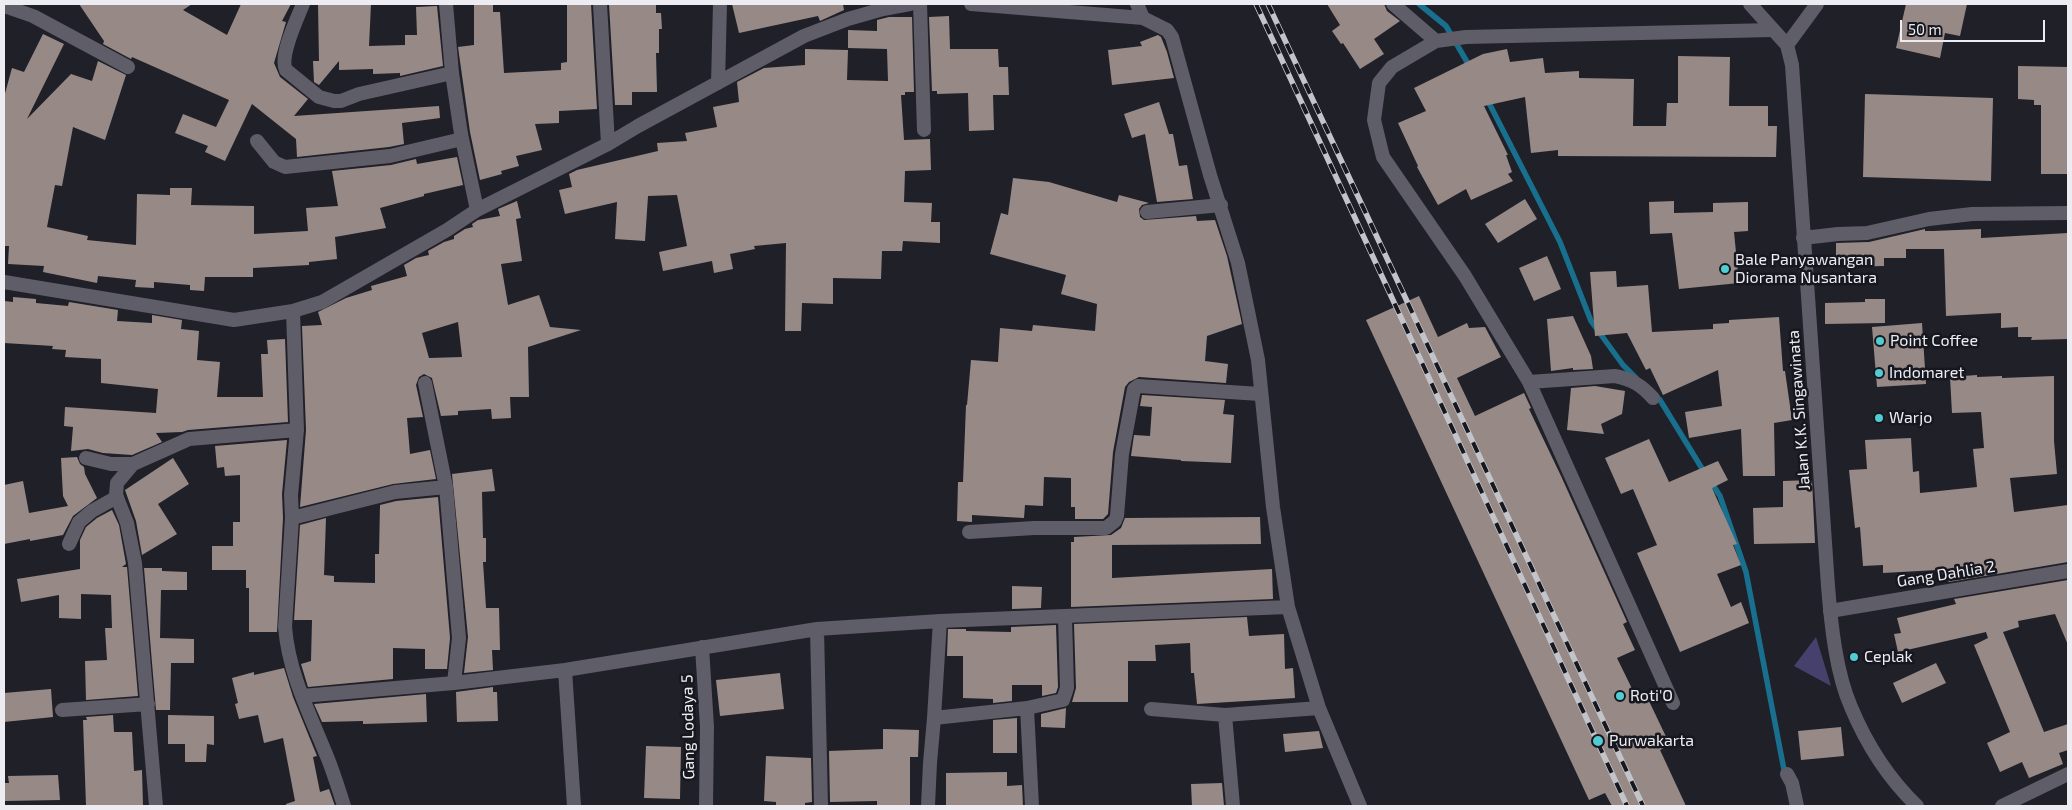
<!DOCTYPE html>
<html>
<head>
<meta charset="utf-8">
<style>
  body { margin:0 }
  #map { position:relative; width:2072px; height:810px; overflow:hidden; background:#202029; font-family:"Exo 2",sans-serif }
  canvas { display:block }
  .frame { position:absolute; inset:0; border:5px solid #ececf2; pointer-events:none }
  .scale { position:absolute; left:1900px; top:20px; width:145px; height:22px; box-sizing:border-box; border:2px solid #ececf2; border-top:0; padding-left:6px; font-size:15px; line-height:18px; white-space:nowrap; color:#ececf2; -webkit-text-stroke:4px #17171f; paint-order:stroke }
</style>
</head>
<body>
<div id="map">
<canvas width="2072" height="810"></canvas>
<div class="frame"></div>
<div class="scale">50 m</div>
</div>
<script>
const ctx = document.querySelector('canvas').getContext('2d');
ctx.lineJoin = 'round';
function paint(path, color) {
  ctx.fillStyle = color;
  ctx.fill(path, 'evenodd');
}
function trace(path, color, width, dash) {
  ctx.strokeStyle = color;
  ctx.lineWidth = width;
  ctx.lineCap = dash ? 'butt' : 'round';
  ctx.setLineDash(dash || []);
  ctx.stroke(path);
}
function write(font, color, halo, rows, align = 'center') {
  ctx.font = font + ' "Exo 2",sans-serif';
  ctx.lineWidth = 5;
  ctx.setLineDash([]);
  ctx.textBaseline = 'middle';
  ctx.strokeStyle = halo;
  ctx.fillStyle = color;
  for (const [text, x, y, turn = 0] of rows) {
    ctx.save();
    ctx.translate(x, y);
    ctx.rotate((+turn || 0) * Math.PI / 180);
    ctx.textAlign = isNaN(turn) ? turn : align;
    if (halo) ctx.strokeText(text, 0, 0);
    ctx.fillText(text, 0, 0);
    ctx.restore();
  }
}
paint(new Path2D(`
  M1816,637L1831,686L1794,666Z`), '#45406c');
trace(new Path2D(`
  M1419,4L1446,26L1470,67
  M1487,99L1560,242L1591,321L1623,365L1636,378
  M1654,394L1660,400L1706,475
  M1711,482L1720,496L1746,572L1785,775`), '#18708e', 5.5);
paint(new Path2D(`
  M79,4H192L183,10L227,35L241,4H291L282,21L286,22L274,63L280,77L308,99L294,116L439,106L440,118L402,123L404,144L389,147L297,157L296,139L252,104L225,161L205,152L208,146L175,133L183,114L216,127L229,100L132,57L131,59L103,44L104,41Z
  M318,4H371L369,46L405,45V35H417L416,7L437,6L443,66L400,76V73L373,74V69L339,70V61L319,85L314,82L313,61H319Z
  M474,4H493V12H500L504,73L561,70V63L567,62V4H591L597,109L559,111V123L535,124L542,150L516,156L519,166L501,171L502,174L480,180L470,132L458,47L474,45Z
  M609,4H656V13H661L662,29H659V53H656L657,92H632V105H615Z
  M732,4H843L844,10L820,21L818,16L739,33Z
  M1327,4H1384L1387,11L1400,21L1374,39L1384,54L1360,69L1343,43L1341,44L1332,31L1340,25Z
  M1906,4H1967L1960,36L1945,33L1940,58L1896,48Z
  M949,16L950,49H998L999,67H1008L1009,95H993L994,130L969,131L968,93L937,94V91H932L929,17Z
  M889,17H912L914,92H905V95H901L904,140L930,139L931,170L905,171L904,202L932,203L931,222H940V243L903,241L902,251H882L881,279L833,278V304L802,303L801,331H785L786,243L754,246L755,249L730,254L733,269L714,273L712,261L663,271L659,252L687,246L677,195L648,196L645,241L615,239L617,202L565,214L559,190L572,187L569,174L577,170L658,151L657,143L687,141L685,133L717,127L713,107L739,102L737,82L764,68L805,65V49L848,50L847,80L888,81L887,49L848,48V30L877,31V20Z
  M43,34L64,44L27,119L71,74L92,81L98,61L126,75L105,140L73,127L62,186L55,185L47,227L88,236L87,240L136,245L137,194L170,195V188H192L191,205L254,206V234L308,231L306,208L338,206L332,171L391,165L416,159L417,164L457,157L463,185L424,194V196L380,208L386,228L335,237L337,259L309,262V265L253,268V277H205L204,291L190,290V285L154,282V288L135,287L136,280L98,276L97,283L43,272L44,266L8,264L9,246H4V97L12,68L24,72Z
  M1158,35L1161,37L1167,52L1174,78L1112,85L1108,50L1142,46L1140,42Z
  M1507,49L1510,62L1543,58L1545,73L1579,71V78L1634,79L1633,126H1666L1667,103H1678V56L1730,57L1729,106H1768V126H1777L1776,157L1558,156V150L1531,153L1525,97L1484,106L1508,155H1506L1512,172L1508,174L1513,181L1471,200L1466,189L1438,205L1417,167L1418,166L1398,123L1426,111L1414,88L1483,54Z
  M2018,66L2068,67V174H2041V105H2034V100L2018,99Z
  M1865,94L1993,98L1991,181L1863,177Z
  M1159,102L1169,134H1173L1179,166L1187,165L1193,199L1157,202L1145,134L1132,138L1124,114Z
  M1013,178L1049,182L1117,202L1119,195L1149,203L1142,205L1139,209L1140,217L1144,220L1196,216L1197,221L1215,220L1227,256L1242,324L1207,336L1205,361L1228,364L1226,383L1139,377L1129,382L1125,387L1113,452L1108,514L1103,519H1075V507H1071V478L1044,477L1043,506L1025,505L1024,518L972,515V522L957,521L958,482H963L966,405H967L971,360L998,362L1000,328L1032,331L1033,325L1095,331L1097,304L1061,294L1066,275L990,254L1001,213L1008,215Z
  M1525,199L1537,219L1498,243L1485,224Z
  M517,201L521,218L516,219L522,261L501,264L508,305L539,295L550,327L581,330L528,347L529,397H510L511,418L492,419L491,409L458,411V415L441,416L432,378L424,374L419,377L416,385L423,417L407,418L410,454L430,450L436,479L393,484L300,507L306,430L302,326L322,325L318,312L346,298L372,290L371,286L407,276L404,265L416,258L429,255L428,251L444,242L454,239V236L465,229L473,227L472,224L478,220L500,216L498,209ZM458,322L462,357L429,358L422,333Z
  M1674,201V213L1713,212V203L1748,202V231L1734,232L1739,283L1679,289L1672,233L1650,234L1649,202Z
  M1925,229V231H1933L1981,229V238L2068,233V339L2031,340L2032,337H2018V327L2001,328V313L1946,316L1944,249H1906V258H1884V266L1836,267V243L1869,242Z
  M1547,256L1561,289L1534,301L1519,268Z
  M1616,271L1617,287L1648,285L1652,332L1713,329V324L1729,323V320L1779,317L1783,371H1785L1792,420L1774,423L1775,476H1743L1741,429L1689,438L1685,412L1722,406L1718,370L1663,395L1650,368L1646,370L1627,333L1595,336L1590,272Z
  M1419,296L1438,337L1467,323L1469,328L1485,327L1501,357L1457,378L1475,416L1524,393L1531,408L1529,409L1561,476L1627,622L1623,624L1635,650L1617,658L1639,703L1648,699L1670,745L1660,750L1686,806H1612L1605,793L1589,800L1366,320Z
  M13,297L36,299V303L68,306L69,302L118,310L117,321L152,323V315L182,320L181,329L199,331L197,360L220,362L217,397H263L261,354H268L267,340L285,339L288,422L188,430L182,432L156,433L162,442L132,455L103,453L88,449L71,451L73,427L64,426L65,407L156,413L158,389L101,383V359L65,357L66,350L52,349L53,346L4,343V301L13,302Z
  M1865,299H1885V323L1825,324V303L1865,302Z
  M1573,316L1591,356L1593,369L1573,370V368L1551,371L1547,319Z
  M1922,323L1926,384L1877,387L1872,327Z
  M1977,375V377L2002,376V378L2054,376V441L2057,474L2010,478L2014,512L2068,505V562L1949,582L1946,574L1938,575L1937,570L1883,573V565L1863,566L1860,527L1855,528L1849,470L1867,469L1865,440L1911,438L1913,472L1919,471L1920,493L1977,487L1973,449L1984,448L1981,412L1952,413L1950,377Z
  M1595,386L1625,391L1622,414L1601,424L1604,434L1567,430L1571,388Z
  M1142,395L1225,400L1223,414L1234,415L1231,463L1181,461V460L1131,456L1134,435L1150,436L1152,407L1140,406Z
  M1649,439L1669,482L1718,461L1728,480L1712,488L1737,544L1733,545L1741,565L1717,574L1731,607L1741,602L1749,623L1680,652L1637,553L1657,545L1633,489L1621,494L1605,458Z
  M287,440L282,494L283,518L277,632H249V588H246V570H212V546H233V522H240V475L225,476L224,467L217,468L215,446Z
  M77,457L80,464L84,467L85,474L97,498L73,516L63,535L30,541V539L4,544V485L23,481L29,513L68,506L63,496L61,458Z
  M173,458L189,484L158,504L177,534L142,555L136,521L125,490Z
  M492,469L495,491L482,492L483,538H486V562H483L486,608H499L500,650H492L493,670L464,673L468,637L452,474Z
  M1812,480L1815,543L1754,544L1753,508L1783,507V481Z
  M438,497L450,638L447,669H425V649L393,648V679L308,687L301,664L311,661L312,620H294L300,525L326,518L324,575L334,576V582L375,583V554H379L380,505L396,501Z
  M112,510L119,525L126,564L122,567H127L138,696L86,700L85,661L107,660L105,628H112L111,595L81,594V619L59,618V595L21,602L17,579L80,569V540L86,527L97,518Z
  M1260,517L1261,544L1112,545V578L1272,569L1273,599L1071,607V542H1074V537L1111,535L1121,528L1125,518Z
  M144,568H162V571L187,572V590H161L160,638L194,639V663H171L170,710H156Z
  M2068,580V645L2055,614L2018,621L2019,627L2003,632L2044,732L2068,724V750L2059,753L2063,764L2029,778L2022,762L2000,772L1987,743L2010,732L1974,645L1988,638L1986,632L1898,652L1894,634L1901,633L1897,618L1956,604L1954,599Z
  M1012,586L1042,587L1041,608L1012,609Z
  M1247,617L1249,636L1284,634L1285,669L1293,668L1295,698L1197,704L1194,673H1191L1190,643L1155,645L1156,661H1128V702H1072L1076,688L1074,624Z
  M1056,625L1058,687L1056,693L1042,696V685H1012V701L993,703V699L963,698V656H947L948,629H966V631L1011,632V627Z
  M1936,663L1946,683L1902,703L1893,683Z
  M284,668L293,697L317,756L313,757L320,792L329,789L335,806H286V804L295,801L283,738L264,743L258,715L239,719L235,704L238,703L232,678L254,672V675Z
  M780,673L784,709L720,716L716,680Z
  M493,687V692H497L498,721L457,722L456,692Z
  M51,689L53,717L4,722V693Z
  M426,694L427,722L363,724V721L322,722L314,704Z
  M1066,708L1065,728L1041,727V714Z
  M113,715L114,732H132L134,771L142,770L143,806H86L83,720H87L86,717Z
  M168,715L214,716V745L207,744L206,762H185V744H168Z
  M1017,718V753H993V720Z
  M1841,727L1844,756L1801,760L1798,731Z
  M883,729L919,730L918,757H910V805L877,806V801L830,802L829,751L883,749Z
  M1319,731L1323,748L1285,752L1283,734Z
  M646,746L681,747L680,799L644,798Z
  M766,756L811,758L812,802L805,803V806H776V802L764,801Z
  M1007,772V786L1022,785L1023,806H946V773Z
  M58,775L60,800L4,801V783H9L8,776Z
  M1222,783L1224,806H1192L1191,784Z`), '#978a86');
trace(new Path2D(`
  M303,4C297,19 279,56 286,70L319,97L334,101H341L359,94L452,73
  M446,4L452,73L461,134L477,210
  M600,4L608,144
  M920,4L924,130
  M971,4L1143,18
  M1137,4L1143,18L1167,30L1172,37L1210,175L1238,263L1258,360L1273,507L1288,607L1319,708L1360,806
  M1393,4L1436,41
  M4,6L33,16L128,67
  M718,83L720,4
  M257,141L274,162L285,167L390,156L462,139
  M1147,212L1221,205
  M1803,238L1838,234L1867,233L1929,219L1972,214L2068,213
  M4,282L234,320L293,311L322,302L447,230L477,210L608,144L638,126L804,36L848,19L883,9L910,4
  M293,311L297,430L291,495L292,518L285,627C289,675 310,714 328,759C334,774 339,790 344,806
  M1529,382L1615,376C1632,379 1642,386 1653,398
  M425,383L446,487
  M86,458L111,464H133
  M292,518L395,492L446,487L459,638L454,683
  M969,532L1034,528H1106L1115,521L1117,516L1122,454L1134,389L1138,386L1260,394
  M69,544L79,522L92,511L117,497
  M1830,611L2068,571
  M817,629L821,806
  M702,647L707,727L706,806
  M565,670L574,806
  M302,696L454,683L565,670L817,629L940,621L1288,607
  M1673,703L1529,382L1465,276L1383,157L1374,120L1379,83L1392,67L1436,41L1466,37L1773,30
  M1027,708L1032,806
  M1151,709L1225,715
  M62,710L148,704
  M934,718L940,621
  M1787,774L1792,783L1797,806
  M156,806L135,563L127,523L116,495L117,483L133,464L189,439L297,430
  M928,806L930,763L934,718L1027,708L1063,700L1067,688L1065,617
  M1233,806L1225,715L1319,708
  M2002,806L2068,774`), '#5e5d68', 14);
trace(new Path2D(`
  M1750,4L1787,45L1792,65L1828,586C1831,624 1836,673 1851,707C1866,743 1889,779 1917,806
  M1787,45L1817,4`), '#5e5d68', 14);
const rail = new Path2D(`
  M1256,4L1627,806
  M1268,4L1643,806`);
trace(rail, '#c3c3ca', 5.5);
trace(rail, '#17171f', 4, [11]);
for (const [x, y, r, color] of [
  [1725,269,5,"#51ccd3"],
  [1880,341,5,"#51ccd3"],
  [1879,373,5,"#51ccd3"],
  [1879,418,5,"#51ccd3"],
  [1854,657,5,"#51ccd3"],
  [1620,696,5,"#51ccd3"],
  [1598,741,6,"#51ccd3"]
]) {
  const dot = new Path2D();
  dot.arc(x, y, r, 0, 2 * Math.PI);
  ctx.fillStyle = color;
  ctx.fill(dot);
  trace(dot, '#17171f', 2);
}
write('16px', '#ececf2', '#17171f', [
  ["Bale Panyawangan",1735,260],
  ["Diorama Nusantara",1735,278],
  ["Point Coffee",1890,341],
  ["Indomaret",1889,373],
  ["Warjo",1889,418],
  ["Ceplak",1864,657],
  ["Roti'O",1630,696],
  ["Purwakarta",1609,741]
], 'left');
write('16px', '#ececf2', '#17171f', [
  ["Jalan K.K. Singawinata",1799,410,-94],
  ["Gang Dahlia 2",1946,574,-9],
  ["Gang Lodaya 5",688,727,-91]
]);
</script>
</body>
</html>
